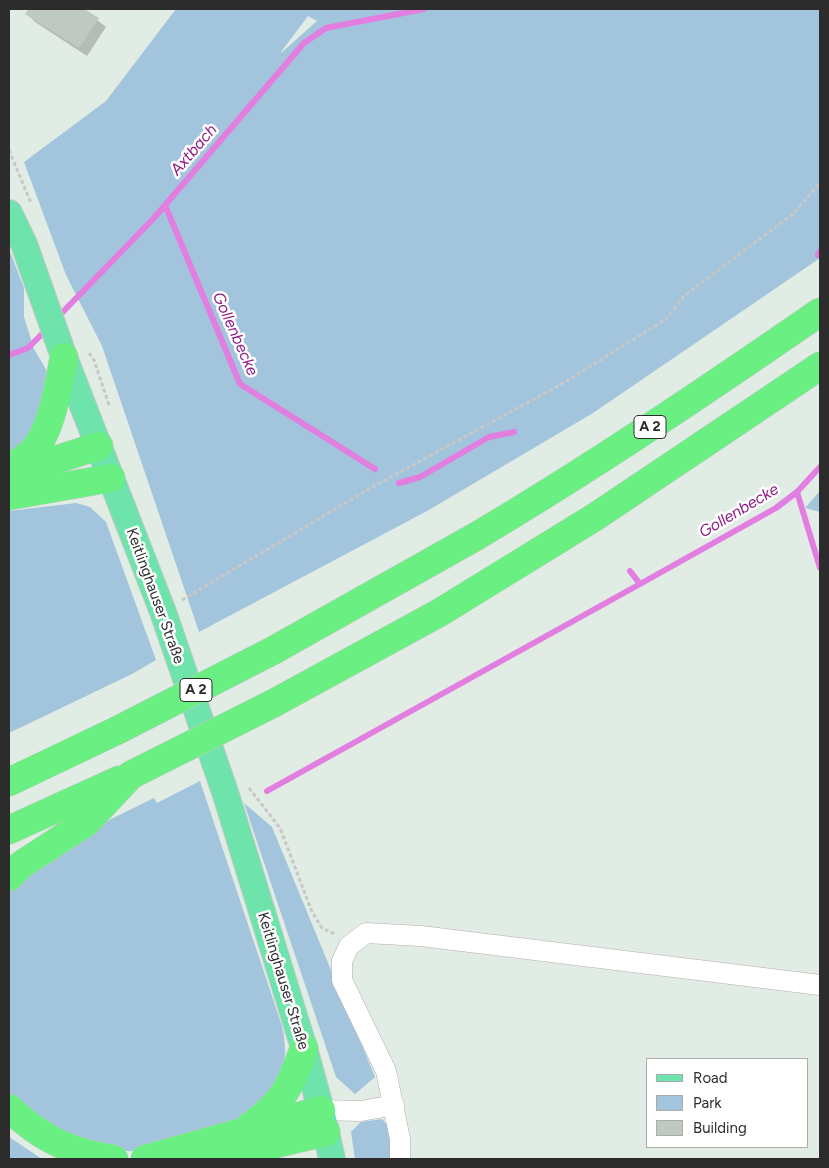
<!DOCTYPE html>
<html>
<head>
<meta charset="utf-8">
<style>
  body { margin:0 }
  #map { position:relative; width:829px; height:1168px; overflow:hidden; background:#e0ece4; font-family:Figtree,sans-serif }
  canvas { display:block }
  .frame { position:absolute; inset:0; border:10px solid #2c2c2c; pointer-events:none }
  .legend { position:absolute; left:646px; top:1058px; width:162px; height:90px; box-sizing:border-box; background:#fff; border:1px solid #ababab; margin:0; padding:6px 9px; list-style:none; font-size:15px; color:#2c2c2c }
  .legend li { display:flex; align-items:center; gap:10px; height:25px }
  .legend b { width:25px; border:1px solid #ababab }
</style>
</head>
<body>
<div id="map">
<canvas width="829" height="1168"></canvas>
<div class="frame"></div>
<ul class="legend">
<li><b style="height:6px;background:#6ee3ab"></b>Road</li>
<li><b style="height:14px;background:#a2c4dd"></b>Park</li>
<li><b style="height:14px;background:#bfc8c1"></b>Building</li>
</ul>
</div>
<script>
const ctx = document.querySelector('canvas').getContext('2d');
ctx.lineJoin = 'round';
function paint(path, color) {
  ctx.fillStyle = color;
  ctx.fill(path, 'evenodd');
}
function trace(path, color, width, dash) {
  ctx.strokeStyle = color;
  ctx.lineWidth = width;
  ctx.lineCap = dash ? 'butt' : 'round';
  ctx.setLineDash(dash || []);
  ctx.stroke(path);
}
function write(font, color, halo, rows, align = 'center') {
  ctx.font = font + ' Figtree,sans-serif';
  ctx.lineWidth = 5;
  ctx.setLineDash([]);
  ctx.textBaseline = 'middle';
  ctx.strokeStyle = halo;
  ctx.fillStyle = color;
  for (const [text, x, y, turn = 0] of rows) {
    ctx.save();
    ctx.translate(x, y);
    ctx.rotate((+turn || 0) * Math.PI / 180);
    ctx.textAlign = isNaN(turn) ? turn : align;
    if (halo) ctx.strokeText(text, 0, 0);
    ctx.fillText(text, 0, 0);
    ctx.restore();
  }
}
paint(new Path2D(`
  M176,9H820V258L593,413L427,511L199,632L102,346L66,275L24,162L106,101ZM308,16L317,21L281,53V52Z
  M9,249L24,288V317L34,349L48,373L49,399L30,440L9,456Z
  M820,491V512L805,508Z
  M76,503L90,507L106,522L156,660L132,674L9,733V511Z
  M200,781L282,1026C287,1049 287,1072 273,1092C252,1123 166,1151 129,1151C119,1151 106,1150 95,1148C59,1141 37,1118 9,1097V888L95,827L154,798L157,803Z
  M244,803L272,827L375,1077L355,1094L336,1077Z
  M382,1119L391,1129V1159H355L351,1132L361,1122Z
  M9,1137L42,1159H9Z`), '#a2c4dd');
paint(new Path2D(`
  M31,9H83L106,27L87,56L35,22L27,14Z`), '#0003');
trace(new Path2D(`
  M165,205L240,384L375,469
  M818,255L820,251
  M56,319L154,218L304,43L326,28L424,9
  M9,355L28,348L48,328
  M399,483L420,477L489,437L514,432
  M797,492L820,568
  M630,571L640,584L776,508L797,492L820,467
  M267,791L640,584`), '#e37ee1', 6);
paint(new Path2D(`
  M29,9H84L99,18L79,48L25,14Z`), '#bfc8c1');
const minor = new Path2D(`
  M321,1110L361,1111L394,1105
  M400,1159V1139L386,1071L342,980V961L349,946L366,933L421,936L820,985`);
const major = new Path2D(`
  M9,213L24,244L64,357L163,612L226,795L304,1048L321,1110L332,1159`);
const highway = new Path2D(`
  M9,469C17,463 27,457 34,450C52,429 59,383 64,357
  M14,473L99,446
  M9,496L111,478
  M274,650C341,612 408,575 475,537C593,467 707,390 820,312
  M274,703L439,613L595,517L820,366
  M9,782L118,730
  M9,830L119,780
  M9,877L21,865L87,822L131,775
  M9,1108C42,1139 69,1152 114,1159
  M249,1127C284,1101 289,1089 304,1048
  M145,1159L321,1110
  M213,1159L326,1132`);
trace(minor, '#b7acb1', 21);
trace(major, '#c8c8c8', 28);
trace(highway, '#c8c8c8', 29);
trace(new Path2D(`
  M9,150L31,203
  M89,353L94,360L109,405
  M182,600L374,486L560,385L665,320L684,296L793,214L820,183
  M249,788L280,828L312,912L322,928L335,934`), '#c8c8c8', 3, [4, 2.5]);
trace(minor, '#fff', 20);
trace(major, '#6ee3ab', 26);
trace(highway, '#69ef82', 28);
const highwayBridge = new Path2D(`
  M118,730L274,650
  M131,775L274,703`);
trace(highwayBridge, '#c8c8c8', 29, []);
trace(highwayBridge, '#69ef82', 28);
for (const [x, y, w] of [
  [650,427,32],
  [196,690,32]
]) {
  const box = new Path2D();
  box.roundRect(x - w / 2, y - 11.5, w, 23, 4);
  ctx.fillStyle = '#fff';
  ctx.fill(box);
  trace(box, '#2c2c2c', 1);
}
write('bold 14px', '#2c2c2c', null, [
  ["A 2",650,427],
  ["A 2",196,690]
]);
write('15px', '#2c2c2c', '#fff', [
  ["Keitlinghauser Straße",155,596,70],
  ["Keitlinghauser Straße",283,981,73]
]);
write('italic 16px', '#911b85', '#fff', [
  ["Axtbach",194,150,-49],
  ["Gollenbecke",235,334,66],
  ["Gollenbecke",739,511,-31]
]);
</script>
</body>
</html>
